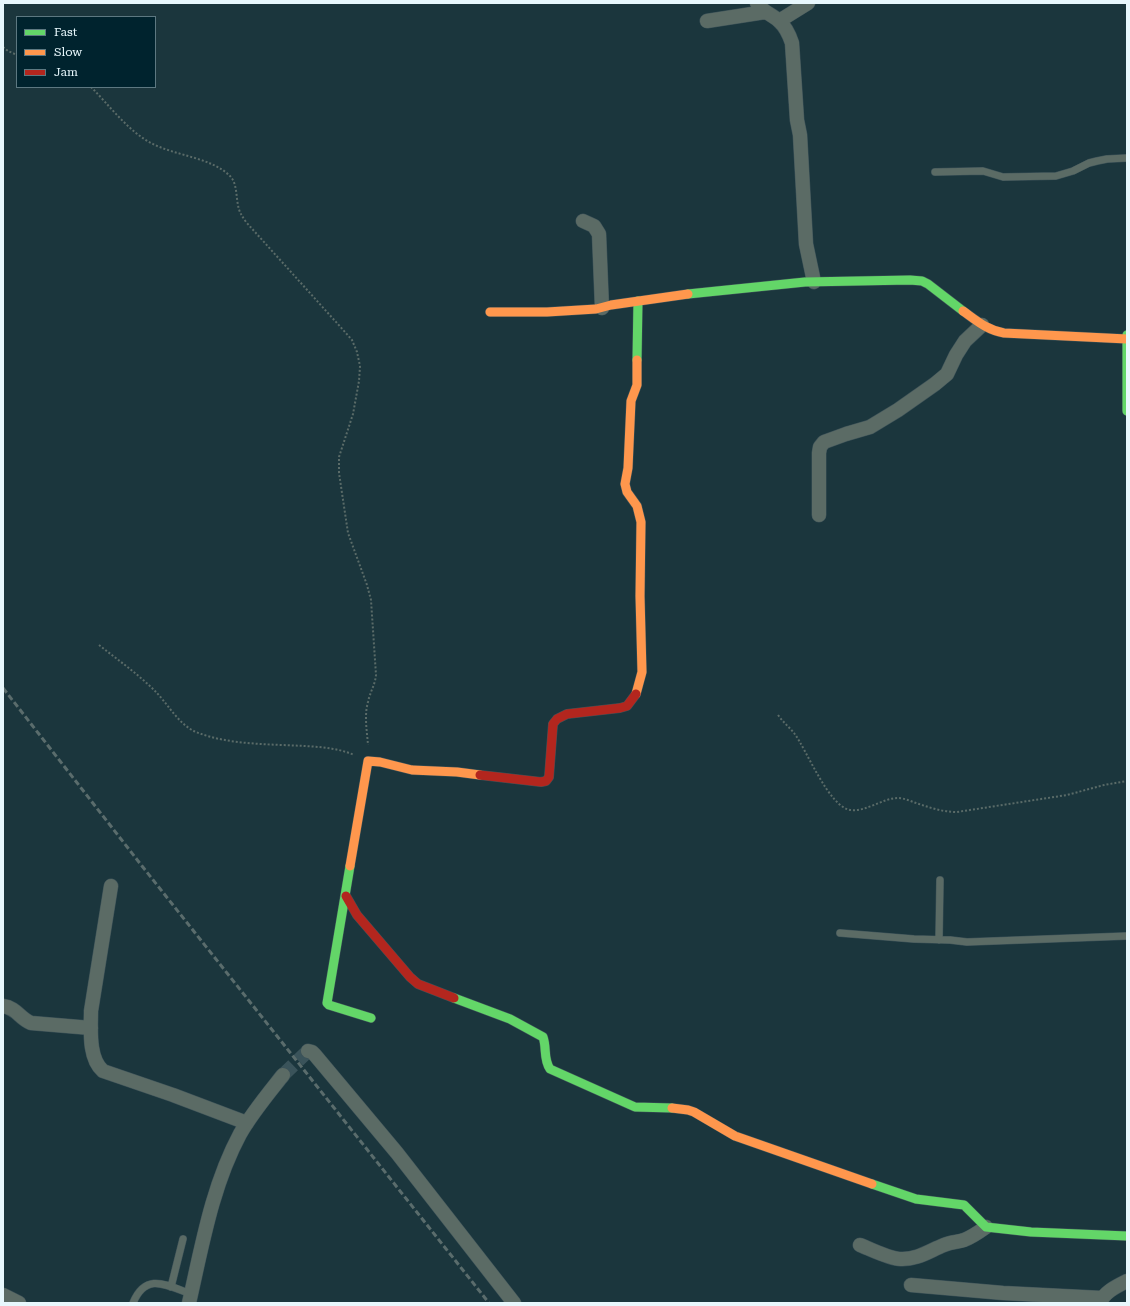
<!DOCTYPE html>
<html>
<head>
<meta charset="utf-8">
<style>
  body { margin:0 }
  #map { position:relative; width:1130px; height:1306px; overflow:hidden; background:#1b363d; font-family:"Roboto Serif",serif }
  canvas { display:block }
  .frame { position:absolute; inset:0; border:4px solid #e8f8fd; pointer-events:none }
  .legend { position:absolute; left:16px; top:16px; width:140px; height:72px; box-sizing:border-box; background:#00232e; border:1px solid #5d7881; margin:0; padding:5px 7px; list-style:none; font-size:12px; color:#e8f8fd }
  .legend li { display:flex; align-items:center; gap:8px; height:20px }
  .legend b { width:20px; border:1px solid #5d7881 }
</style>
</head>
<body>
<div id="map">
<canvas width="1130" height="1306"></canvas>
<div class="frame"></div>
<ul class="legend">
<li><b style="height:5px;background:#63d668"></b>Fast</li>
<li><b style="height:5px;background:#ff974d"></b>Slow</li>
<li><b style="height:5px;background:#b3261e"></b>Jam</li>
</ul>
</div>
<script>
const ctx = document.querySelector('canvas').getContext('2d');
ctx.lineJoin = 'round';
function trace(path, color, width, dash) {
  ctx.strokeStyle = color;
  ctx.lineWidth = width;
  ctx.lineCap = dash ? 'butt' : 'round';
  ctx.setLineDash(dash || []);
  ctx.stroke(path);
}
trace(new Path2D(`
  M283,1075L308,1051`), '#3a535a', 14, [14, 7]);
const lane = new Path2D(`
  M935,172L983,171L1003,177L1056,176L1073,171L1089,163L1097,161L1107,159L1127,158
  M840,933L914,939L950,940L967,942L1127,936
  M939,940L940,880
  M171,1287L183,1239
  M133,1303C146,1272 166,1285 191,1294`);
const street = new Path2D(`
  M757,3C762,12 772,14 779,21C786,27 789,34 792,43L797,120L800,135L806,244L814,282
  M707,21L765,12
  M779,21L808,3
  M583,221L594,226L599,234L602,308
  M819,515V453L820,447L824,442L846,434L870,427L898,410L935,384L947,374L956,355L965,341L982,325
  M111,886L91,1011C91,1029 88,1058 103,1071L173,1095L247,1123
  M3,1006C17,1008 19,1018 31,1023L91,1028
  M308,1051L312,1052L315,1055L397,1153L514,1303
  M860,1245C870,1249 890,1259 900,1259C917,1260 929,1251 944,1245C950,1242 958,1242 964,1240C972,1237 979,1232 986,1227
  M911,1285L1003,1293L1102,1298
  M3,1295L19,1303
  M189,1303C202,1246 212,1186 240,1134C252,1113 268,1094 283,1075
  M1100,1303C1104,1292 1117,1286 1127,1281`);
const fast = new Path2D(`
  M688,294L805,282L910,280L922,281L928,284L963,311
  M1127,335V411
  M637,360L638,301
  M350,866L327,1003L329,1005L371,1018
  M454,998L510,1019L543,1037C547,1048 543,1059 550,1069L635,1107L672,1108
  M872,1184L916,1199L964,1205L986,1227L1031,1232L1127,1236`);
const slow = new Path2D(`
  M963,311C977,321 987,330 1004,333L1127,339
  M490,312H547L596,309L611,305L688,294
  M636,694L642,672L640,596L641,522L637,506L627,492L625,484L628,468L631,401L637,385V360
  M350,866L368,761L380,762L412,770L457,772L480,775
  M672,1108L688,1110L694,1112L735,1136L872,1184`);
const jam = new Path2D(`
  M480,775L541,782L546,781L549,777L553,724L557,719L567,714L620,708L627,706L636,694
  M346,896L357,915L410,977L418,984L454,998`);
trace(lane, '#3e5359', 8);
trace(street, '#3e5359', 15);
trace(fast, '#3e5359', 10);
trace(slow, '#3e5359', 10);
trace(jam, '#3e5359', 10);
trace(new Path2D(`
  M3,47L8,51L17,55
  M91,87C109,105 128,131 151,143C175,156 211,157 230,176C237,183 236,196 238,205C239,212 242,216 246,222L345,332L352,340L357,352L360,366L359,381L353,414L339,457V473L348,533L367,585L371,600L376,675C375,685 370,692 368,702C364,716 367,731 368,745
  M99,645C118,660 138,674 155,691C168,704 179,725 196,732C228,745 269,744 304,746C321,747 338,748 354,755
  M778,715C783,722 789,727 794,733C807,750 829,808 851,810C866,812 883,798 898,798C905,798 912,802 919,804C931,808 943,812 957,812L1067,795L1104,785L1127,781`), '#5a6b68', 2, [2, 2]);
trace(lane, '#5b6b65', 7);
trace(street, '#5b6b65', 14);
trace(fast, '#63d668', 9);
trace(slow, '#ff974d', 9);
trace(jam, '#b3261e', 9);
trace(new Path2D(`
  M3,688L142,866L489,1303`), '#5a6c6c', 3, [6, 3]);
</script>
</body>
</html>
